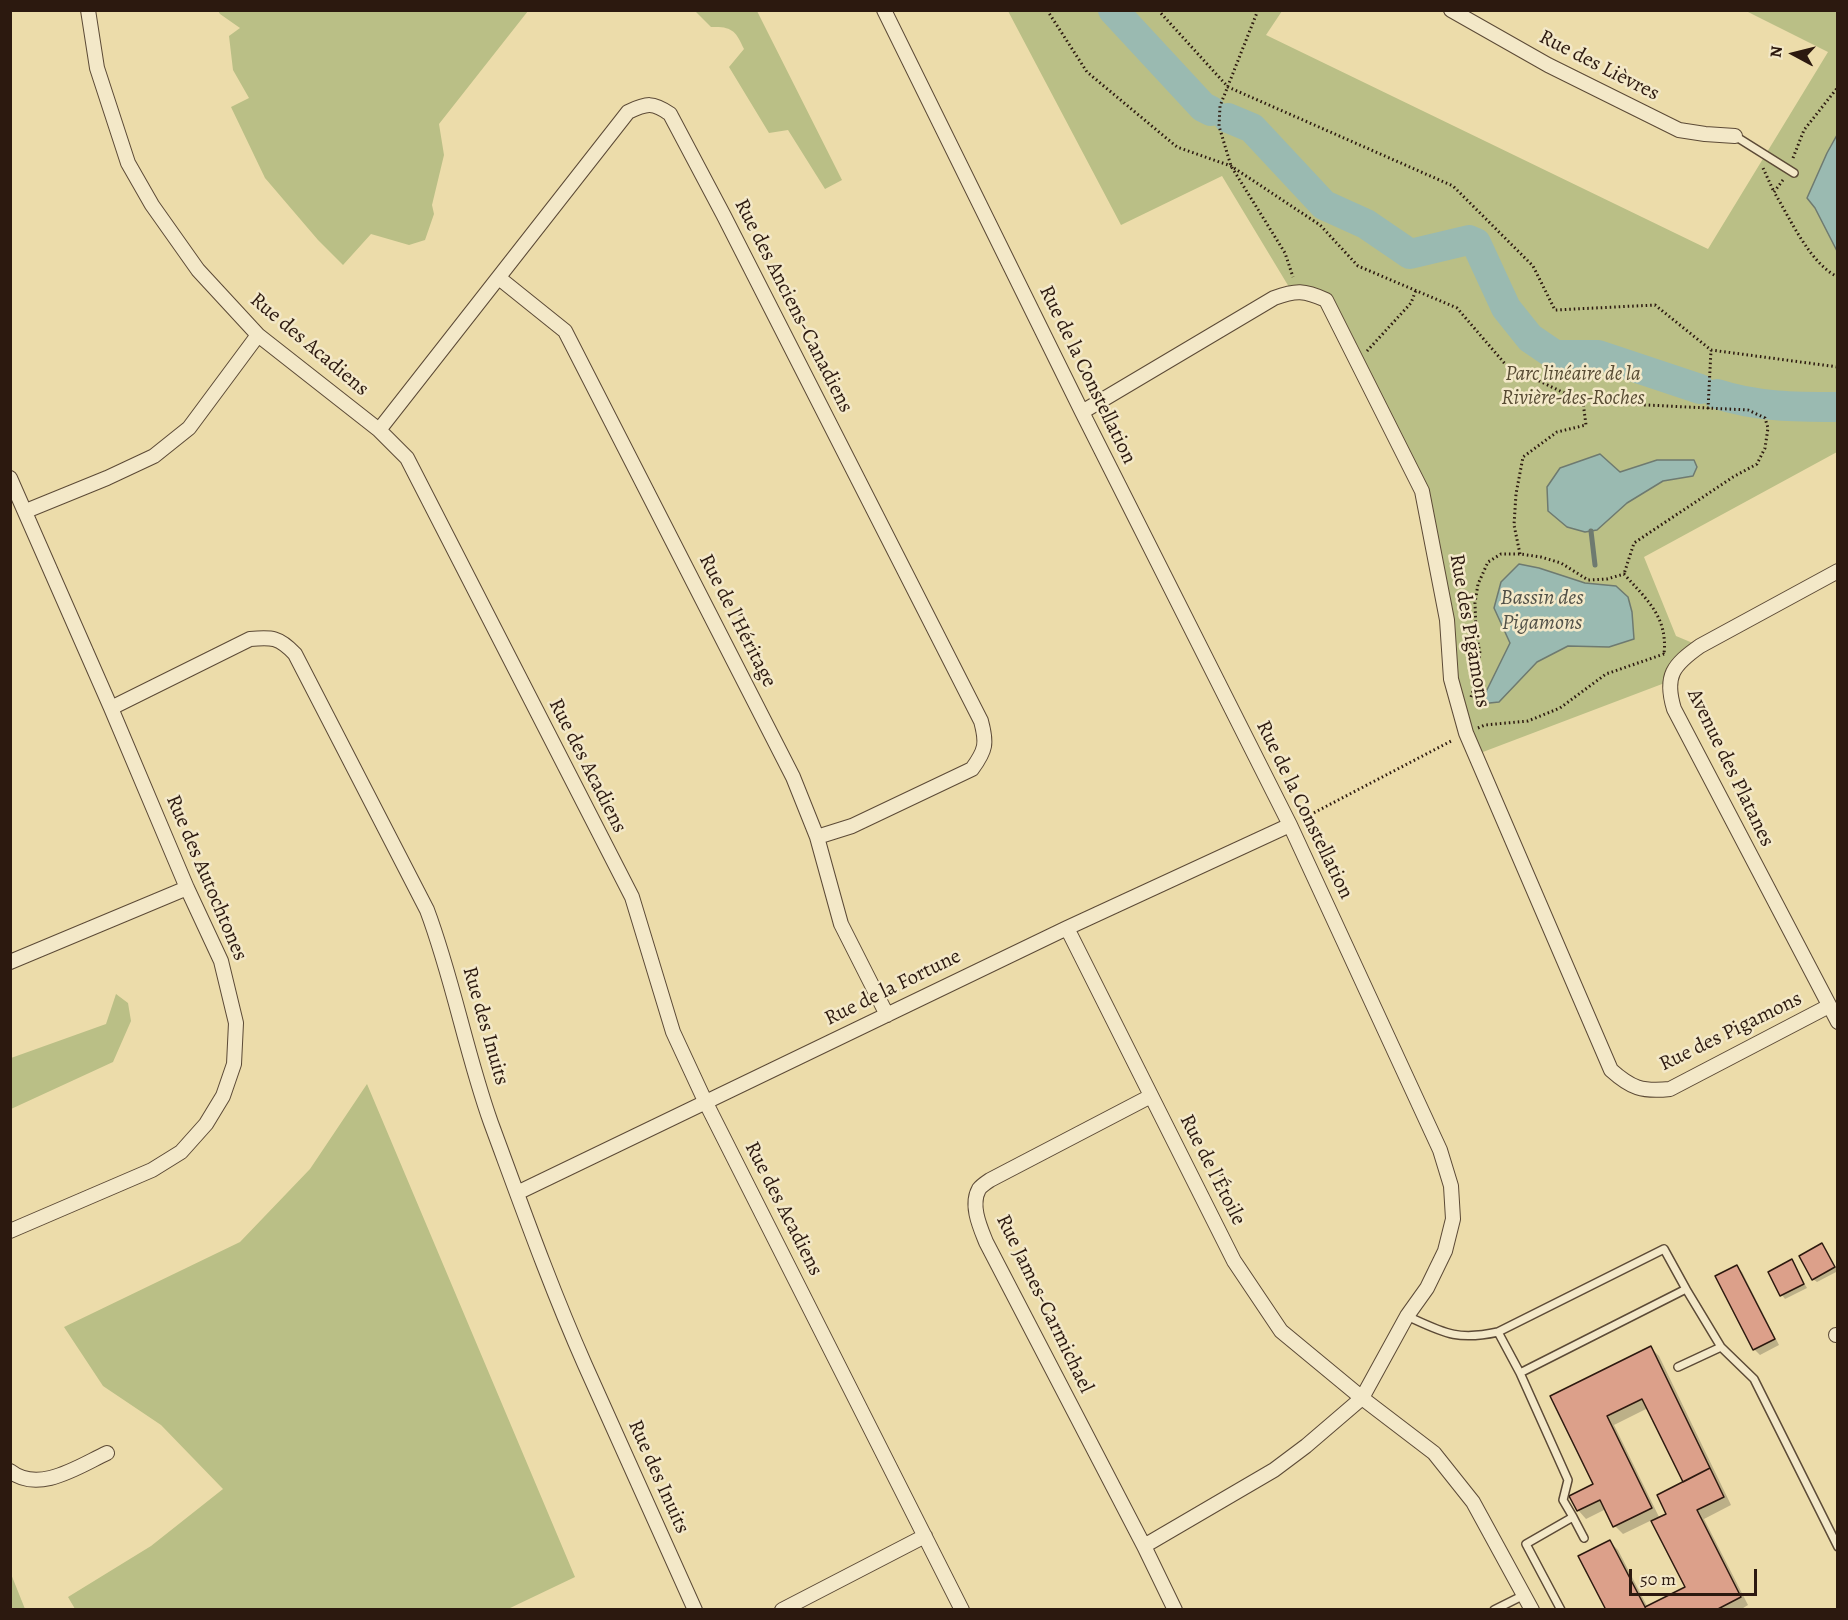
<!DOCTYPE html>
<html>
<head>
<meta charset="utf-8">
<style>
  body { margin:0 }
  #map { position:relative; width:1848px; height:1620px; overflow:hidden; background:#ecdcaa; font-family:Alegreya,serif }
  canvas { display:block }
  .frame { position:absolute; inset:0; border:12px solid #2c190f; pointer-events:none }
  .north { position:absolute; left:1764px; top:24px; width:60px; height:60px; -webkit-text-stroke:4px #f3e8c8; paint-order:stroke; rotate:277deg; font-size:16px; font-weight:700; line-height:24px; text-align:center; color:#2c190f }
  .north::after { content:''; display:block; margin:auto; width:21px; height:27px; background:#2c190f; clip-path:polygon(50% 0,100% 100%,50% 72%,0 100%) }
  .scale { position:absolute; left:1629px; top:1569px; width:128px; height:27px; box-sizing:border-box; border:3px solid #2c190f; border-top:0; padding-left:8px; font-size:18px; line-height:21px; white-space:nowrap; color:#2c190f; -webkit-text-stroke:4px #f3e8c8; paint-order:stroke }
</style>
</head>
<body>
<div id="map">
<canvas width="1848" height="1620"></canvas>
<div class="frame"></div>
<div class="north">N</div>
<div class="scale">50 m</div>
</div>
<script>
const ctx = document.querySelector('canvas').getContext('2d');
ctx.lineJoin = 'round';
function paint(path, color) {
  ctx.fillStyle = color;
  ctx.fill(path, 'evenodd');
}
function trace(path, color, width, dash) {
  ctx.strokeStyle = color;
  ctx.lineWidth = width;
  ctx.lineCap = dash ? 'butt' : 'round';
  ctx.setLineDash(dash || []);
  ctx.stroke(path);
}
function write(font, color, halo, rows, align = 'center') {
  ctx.font = font + ' Alegreya,serif';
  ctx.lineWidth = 5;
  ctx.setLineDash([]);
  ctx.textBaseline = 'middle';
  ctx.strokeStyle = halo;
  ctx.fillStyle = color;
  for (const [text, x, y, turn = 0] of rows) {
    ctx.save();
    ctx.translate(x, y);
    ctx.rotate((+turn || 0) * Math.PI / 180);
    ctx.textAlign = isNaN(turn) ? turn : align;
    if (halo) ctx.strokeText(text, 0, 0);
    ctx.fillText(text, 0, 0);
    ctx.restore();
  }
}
paint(new Path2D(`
  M218,11H528L439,124L444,155L432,205L434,214L425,240L409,245L371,234L343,265L318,240L265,178L231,107L249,98L233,70L229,36L240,28L220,14Z
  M695,11H757L842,180L825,189L788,130L769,133L729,67L744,49C736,31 732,26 711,27Z
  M1008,11H1282L1266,35L1708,249L1828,52L1746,11H1837V452L1644,557L1676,636L1700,646L1670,681L1475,755L1466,733L1422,491L1326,300L1292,292L1222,176L1121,225Z
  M116,994L128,1003L131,1021L113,1062L11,1109V1058L106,1024Z
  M367,1084L575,1577L508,1609H75L68,1597L151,1546L223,1489L161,1425L103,1386L64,1327L240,1242L310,1169Z
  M11,1574L25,1609H11Z`), '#babf86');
const water = new Path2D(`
  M1837,135V251L1815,208L1807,198L1827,153Z
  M1600,454L1620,472L1657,460H1694L1697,467L1693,476L1663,481L1627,503L1597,530L1585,532L1567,527L1548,511L1547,487L1560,468Z
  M1519,564L1539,568L1585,583L1616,586L1628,597L1632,612L1634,639L1609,647L1568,646L1537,662L1499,702L1480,704L1510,643L1494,608L1501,582Z`);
paint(water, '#9abab1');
trace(water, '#6e7a70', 1.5);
paint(new Path2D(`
  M1822,1245L1838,1271L1817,1282L1813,1279Z
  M1791,1261L1807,1288L1785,1299L1782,1295Z
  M1736,1266L1742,1272L1779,1345L1760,1355L1754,1349Z
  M1651,1348L1659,1356L1731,1505L1704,1519L1748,1605L1740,1610H1607L1610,1542L1618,1550L1648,1608L1687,1588L1652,1520L1623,1534L1615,1526L1606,1509L1586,1519L1578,1510L1595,1485L1552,1397ZM1648,1408L1685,1483L1668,1514L1660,1519L1614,1425Z`), '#0003');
trace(new Path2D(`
  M1591,531L1595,565`), '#6e7a70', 5);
trace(new Path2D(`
  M1113,10L1203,107L1211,111
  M1228,118L1252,128L1324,205L1366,224L1410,254L1469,240L1476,243L1506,308L1530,338L1555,355H1598L1700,389
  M1717,394C1756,407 1797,407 1838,407`), '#9abab1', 30);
const building = new Path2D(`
  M1822,1243L1835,1267L1812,1280L1799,1256Z
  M1792,1259L1804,1284L1780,1296L1768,1272Z
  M1737,1265L1775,1339L1753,1350L1715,1276Z
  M1651,1346L1710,1468L1683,1482L1642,1399L1607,1416L1652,1508L1613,1527L1600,1500L1577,1511L1569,1496L1593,1484L1550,1396Z
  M1710,1468L1724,1497L1697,1510L1741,1597L1716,1610H1646L1645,1607L1685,1587L1651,1521L1666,1514L1657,1495Z
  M1610,1540L1645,1607L1646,1610H1606L1578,1556Z`);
paint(building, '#dca08a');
trace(building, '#2c190f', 1.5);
const service = new Path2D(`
  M1735,136L1794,173
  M1686,1289L1721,1347L1754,1379L1838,1547
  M1407,1316C1444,1333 1457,1341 1498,1332L1664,1249L1686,1289L1520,1373
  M1498,1332L1520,1373L1568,1480L1563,1500L1573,1517L1526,1544L1561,1610
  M1678,1367L1721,1347
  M1573,1517L1584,1538
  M1494,1610L1524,1595`);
const minor = new Path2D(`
  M88,10L97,68L128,163L152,205L198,270L258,335L379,430L407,458L632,897L673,1032L705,1101L962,1610
  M884,10L1082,412L1290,825L1440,1150L1451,1186L1453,1219L1445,1251L1427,1288L1407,1316L1362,1398L1306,1446L1274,1470L1144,1546
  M1451,10L1548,65L1679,130L1705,134L1735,136
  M499,278L565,331L793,777L817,837L841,924L887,1015
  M1082,412L1274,298C1296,290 1304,290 1326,300L1422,491L1447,620L1451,679L1466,733L1611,1070C1631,1088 1642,1092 1670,1089L1829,1006
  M379,430L628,112C647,103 653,102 670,114L724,216L981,721C987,743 986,750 972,769L852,826L817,837
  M10,478L111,708L187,888L221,961L236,1023L234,1064L223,1096L206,1124L181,1152L152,1170L10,1231
  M26,511L107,478L154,456L189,428L258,335
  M1838,571L1700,646C1673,665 1664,676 1674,709L1838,1022
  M111,708L250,639C272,637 279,637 295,654L427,910C453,979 466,1053 491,1123C521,1204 550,1286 585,1365C621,1447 659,1528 695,1610
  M1067,928L1234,1261L1281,1331L1362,1398L1434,1453L1473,1502L1532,1610
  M10,962L187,888
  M1151,1096L990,1180C987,1182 981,1186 979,1189C970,1205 980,1227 986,1242L1144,1546L1175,1610
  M517,1193L1067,928L1290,825
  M1836,1335H1838
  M10,1471C39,1494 79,1466 107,1453
  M782,1610L925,1536`);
trace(service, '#5c4a36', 10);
trace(minor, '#5c4a36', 16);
trace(new Path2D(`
  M1047,10L1087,72L1177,147L1231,166L1320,225L1358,266L1457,308L1506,365L1583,402
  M1158,10L1228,87L1453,186L1533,266L1555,310L1655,305L1711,350L1838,367
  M1258,10L1220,106L1219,126L1231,166L1285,253L1293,277
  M1793,158L1804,130L1838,87
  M1763,168L1774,192
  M1783,180L1774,192C1790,218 1810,264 1838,277
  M1367,351L1411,303L1416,290
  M1708,409L1711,350
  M1520,554L1514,525L1516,494L1523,457L1557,432L1586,425L1583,402L1594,398L1606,403L1748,410L1765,418L1768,428L1765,448L1757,464L1733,477L1634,543L1624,574
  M1471,697L1474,688L1480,653L1476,633L1475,603L1478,584L1488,562L1501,554H1520L1541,557L1561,563L1588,580L1607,579L1624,574C1647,600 1668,617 1664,654
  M1478,728L1485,725L1528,721L1560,708L1606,674L1664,654L1666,656
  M1302,819L1453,740`), '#2c190f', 3, [1.5, 3]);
trace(service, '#f3e8c8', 7);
trace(minor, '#f3e8c8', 14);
write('21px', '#2c190f', '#f3e8c8', [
  ["Rue des Lièvres",1599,66,27],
  ["Rue des Anciens-Canadiens",793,306,63],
  ["Rue des Acadiens",309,345,40],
  ["Rue de la Constellation",1087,375,64],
  ["Rue de l'Héritage",737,621,63],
  ["Rue des Pigamons",1469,631,80],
  ["Rue des Acadiens",587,766,63],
  ["Avenue des Platanes",1730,768,64],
  ["Rue de la Constellation",1304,810,64],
  ["Rue des Autochtones",206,878,67],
  ["Rue de la Fortune",893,988,-26],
  ["Rue des Inuits",485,1026,74],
  ["Rue des Pigamons",1731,1032,-26],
  ["Rue de l'Étoile",1212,1170,63],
  ["Rue des Acadiens",783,1209,63],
  ["Rue James-Carmichael",1044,1304,64],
  ["Rue des Inuits",658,1477,66]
]);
write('italic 21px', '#574b33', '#f3e8c8', [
  ["Parc linéaire de la",1573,375],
  ["Rivière-des-Roches",1573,399]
]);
write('italic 22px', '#525148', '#f3e8c8', [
  ["Bassin des",1542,599],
  ["Pigamons",1542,624]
]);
</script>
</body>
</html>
